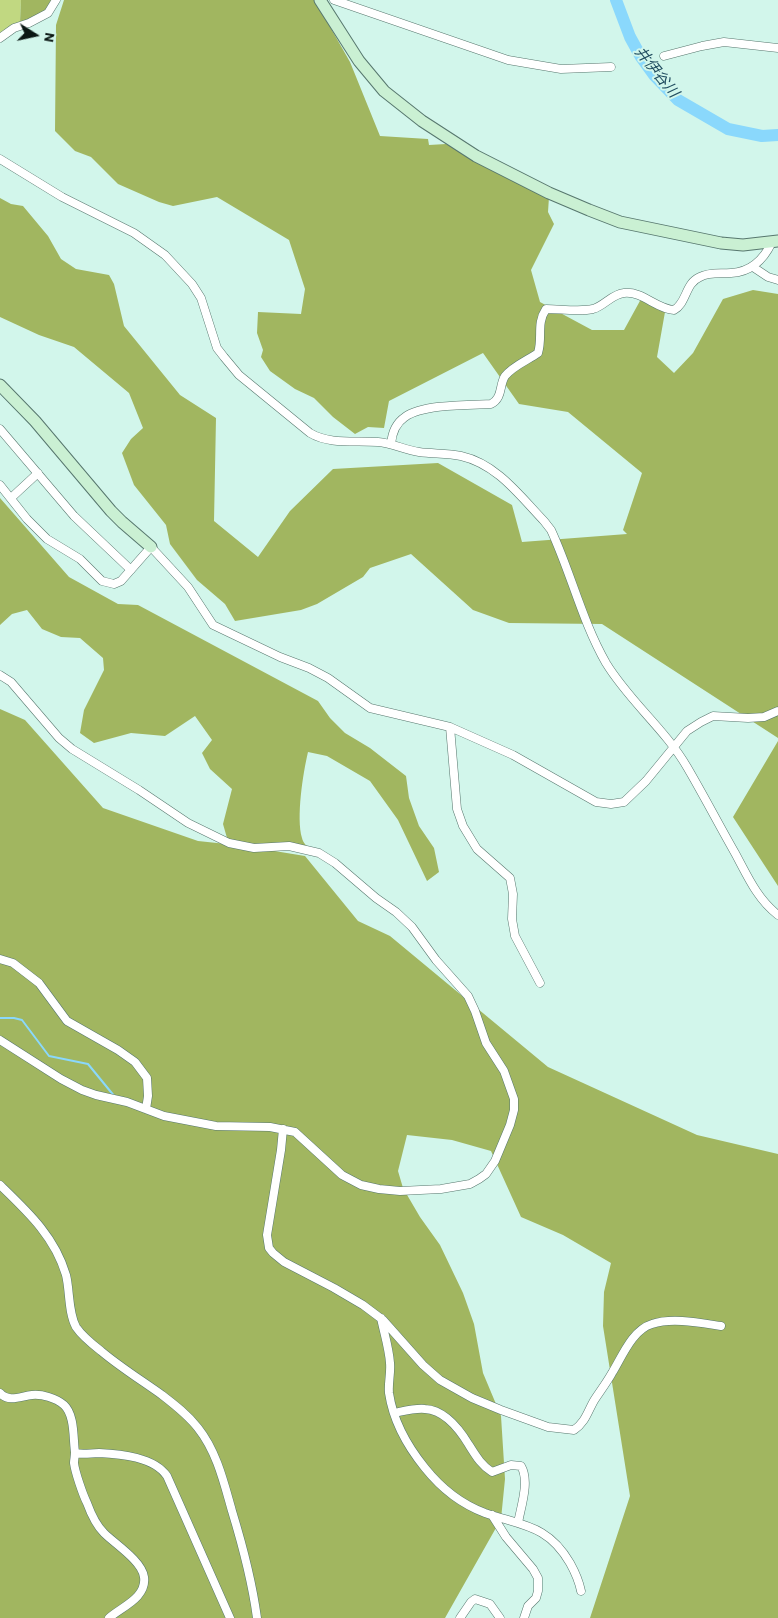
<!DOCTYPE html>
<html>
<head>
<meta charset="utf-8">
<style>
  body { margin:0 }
  #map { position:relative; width:778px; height:1618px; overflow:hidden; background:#d2f6eb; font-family:Barlow,sans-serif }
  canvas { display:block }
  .north { position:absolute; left:10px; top:10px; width:50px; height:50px; -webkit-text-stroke:4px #d2f6eb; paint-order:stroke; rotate:100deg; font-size:14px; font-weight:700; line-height:20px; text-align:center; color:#0a1713 }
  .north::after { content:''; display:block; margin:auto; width:18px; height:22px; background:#0a1713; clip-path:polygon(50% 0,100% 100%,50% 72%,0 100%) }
</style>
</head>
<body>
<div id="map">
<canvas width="778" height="1618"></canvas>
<div class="north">N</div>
</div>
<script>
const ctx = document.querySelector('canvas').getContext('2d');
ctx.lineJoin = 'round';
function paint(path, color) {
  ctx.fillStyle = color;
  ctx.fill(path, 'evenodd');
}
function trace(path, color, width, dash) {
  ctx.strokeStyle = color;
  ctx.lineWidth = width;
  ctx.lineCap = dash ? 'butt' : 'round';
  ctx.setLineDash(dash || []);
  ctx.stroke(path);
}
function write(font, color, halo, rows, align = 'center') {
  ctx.font = font + ' Barlow,"Noto Sans JP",sans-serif';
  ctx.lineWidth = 4;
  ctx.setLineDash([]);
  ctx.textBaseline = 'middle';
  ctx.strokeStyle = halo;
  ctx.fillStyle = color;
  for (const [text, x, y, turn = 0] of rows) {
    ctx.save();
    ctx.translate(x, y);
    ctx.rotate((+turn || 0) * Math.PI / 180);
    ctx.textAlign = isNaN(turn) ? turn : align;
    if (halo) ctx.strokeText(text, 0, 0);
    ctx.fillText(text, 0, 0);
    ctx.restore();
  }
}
paint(new Path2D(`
  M0,0H21L20,22L0,34Z`), '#c1d881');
paint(new Path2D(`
  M21,0H55L48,13L20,22Z
  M64,0H318L329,25L350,62L380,136L428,139L429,145L446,144L470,156L492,165L517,183L549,197L548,212L554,224L531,270L540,302L592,330H624L641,299L665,312L657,357L674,373L693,353L723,299L753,290L778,294V738L602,624L509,623L473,610L411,554L370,568L363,577L317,604L301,610L235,621L225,604L197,580L170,544L166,525L134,485L122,453L131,439L143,428L129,393L74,347L39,335L0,317V198L11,204L23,206L48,236L61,259L76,269L109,275L114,284L124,326L180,395L216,418L214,521L258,557L290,511L333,469L438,463L512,505L522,542L627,534L623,530L642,473L568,412L519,404L483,353L389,401L384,428L368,427L355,434L333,417L314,398L295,389L270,371L261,357L263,350L257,333L258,312L301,314L305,289L289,240L217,197L173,206L159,202L118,184L91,157L75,151L55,131L56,25Z
  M0,498L69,577L118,604L138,605L318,701L330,718L345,733L370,748L406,776L409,798L419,826L434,848L439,872L427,881L398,820L370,781L327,756L308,752C303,773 296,818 302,838C303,843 307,846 311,850L250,847L305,856L358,921L390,936L548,1067L697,1135L778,1154V1618H590L630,1496L603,1326L604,1292L611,1263L563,1235L521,1217L491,1151L452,1140L407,1135L398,1171L403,1188L420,1217L440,1245L463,1293L474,1324L483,1373L501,1416L505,1479L501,1519L445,1618H0V709L25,720L103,808L198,841L245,846L227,838L223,824L232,789L210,769L202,753L212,740L195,716L165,736L131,733L94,743L80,733L84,710L104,670L103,658L80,638L61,637L42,629L27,610L12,614L0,625Z
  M778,741V886L733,817Z`), '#a1b660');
trace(new Path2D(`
  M0,1018H14L22,1020L49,1056L88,1064L115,1097`), '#8ad8fc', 2);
trace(new Path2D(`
  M616,0L630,37L641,57L654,75L678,100L728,129L762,136L778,135`), '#8ad8fc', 12);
const street = new Path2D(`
  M334,0L508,60L561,69L611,67
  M0,38L14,28L29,23L48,13L56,0
  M664,56L702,46L724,42L778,48
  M0,159L62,197L134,233L165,255L192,284L201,298L217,348L224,357L239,375L310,433C330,445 356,440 378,442C392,443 405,450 419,452C433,454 447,453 461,456C497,464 520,496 544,521L551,530C571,573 582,621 606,663C629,701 665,729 687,767C704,796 719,825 735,853C747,875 757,899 778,915
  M753,267L768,277L778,280
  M0,429L74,516L131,570
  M391,444C392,433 396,423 405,417C423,404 470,405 491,404C503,398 499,385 505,376C513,366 528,360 538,353C543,337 536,324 546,309C560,309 580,312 593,309C604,306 612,294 624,293C643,291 656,309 674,310C687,303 685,283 700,277C709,272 720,274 731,273C751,272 764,259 772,242
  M0,485L27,519L47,539L80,559L102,581L114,584L121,581L151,547L188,587L213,625L280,657L309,668L328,678L370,708L450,727L513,755L596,802L611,804L624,802L646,781L687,731L701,722L713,716L748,718L764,717L778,711
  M11,498L38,473
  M0,675L11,682L59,738L72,749L139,790L188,823L229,843L254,848L289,846L319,853L335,863L376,898L396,912L412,927L436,960L468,996L475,1011L486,1043L504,1071L514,1099V1110L510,1125L495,1161L486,1174L479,1179L470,1184L441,1189L400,1191L379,1189L361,1185L342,1175L295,1132L270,1127L216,1126L164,1116L127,1102L96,1095L82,1090L61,1079L0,1040
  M450,727L457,809L463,826L477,849L510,878L513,894L512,919L515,936L540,983
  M0,959L13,963L39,983L67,1021L118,1050L135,1062L147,1078L148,1096L146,1109
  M283,1129L281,1150L267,1235L269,1248L273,1253L284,1262L334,1288L363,1305L383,1320L423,1365L440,1380L472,1398L501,1410L548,1427L574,1430C586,1422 588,1410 595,1399C601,1390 607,1382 612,1373C622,1357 632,1330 652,1324C672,1317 701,1323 721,1326
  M0,1185C28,1212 55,1237 66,1275C70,1291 68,1312 76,1327C82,1336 92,1344 101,1351C120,1367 141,1380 162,1395C175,1405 188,1415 198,1428C217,1452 224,1483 232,1511C243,1547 252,1581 257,1618
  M381,1318C384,1333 389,1348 390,1363C391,1373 388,1383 389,1393C393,1420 408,1447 425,1468C441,1488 461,1504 485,1513C523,1526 548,1525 570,1563C575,1572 579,1581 581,1591
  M0,1393C9,1403 21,1396 32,1395C42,1394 56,1398 64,1405C75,1415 73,1439 75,1452C75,1456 74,1460 74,1463C75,1472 83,1495 87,1503C91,1514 96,1525 104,1533C115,1544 142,1561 144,1577C147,1598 121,1607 109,1618
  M394,1413C404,1411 415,1408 425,1409C445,1410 460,1430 469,1445C476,1456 481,1465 492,1472L511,1465L521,1466C530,1481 521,1506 518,1523
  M75,1453C83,1455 91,1453 99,1453C121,1454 154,1457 167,1476L230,1618
  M492,1515L506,1537L533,1569L538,1578V1591L536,1598L528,1606L524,1618
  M460,1618L471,1602L475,1599L490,1604L500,1618`);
const secondary = new Path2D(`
  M320,0L359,61L384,91L422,121L476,156L549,193L589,210L620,222L721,243L743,245L778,241
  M0,385L35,421L111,511L122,522L151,547`);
trace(street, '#57776e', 9);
trace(secondary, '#57776e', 13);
trace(street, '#fff', 8);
trace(secondary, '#caf0d3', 11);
write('italic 15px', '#224e61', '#d2f6eb', [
  ["井伊谷川",657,72,51]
]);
</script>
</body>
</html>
